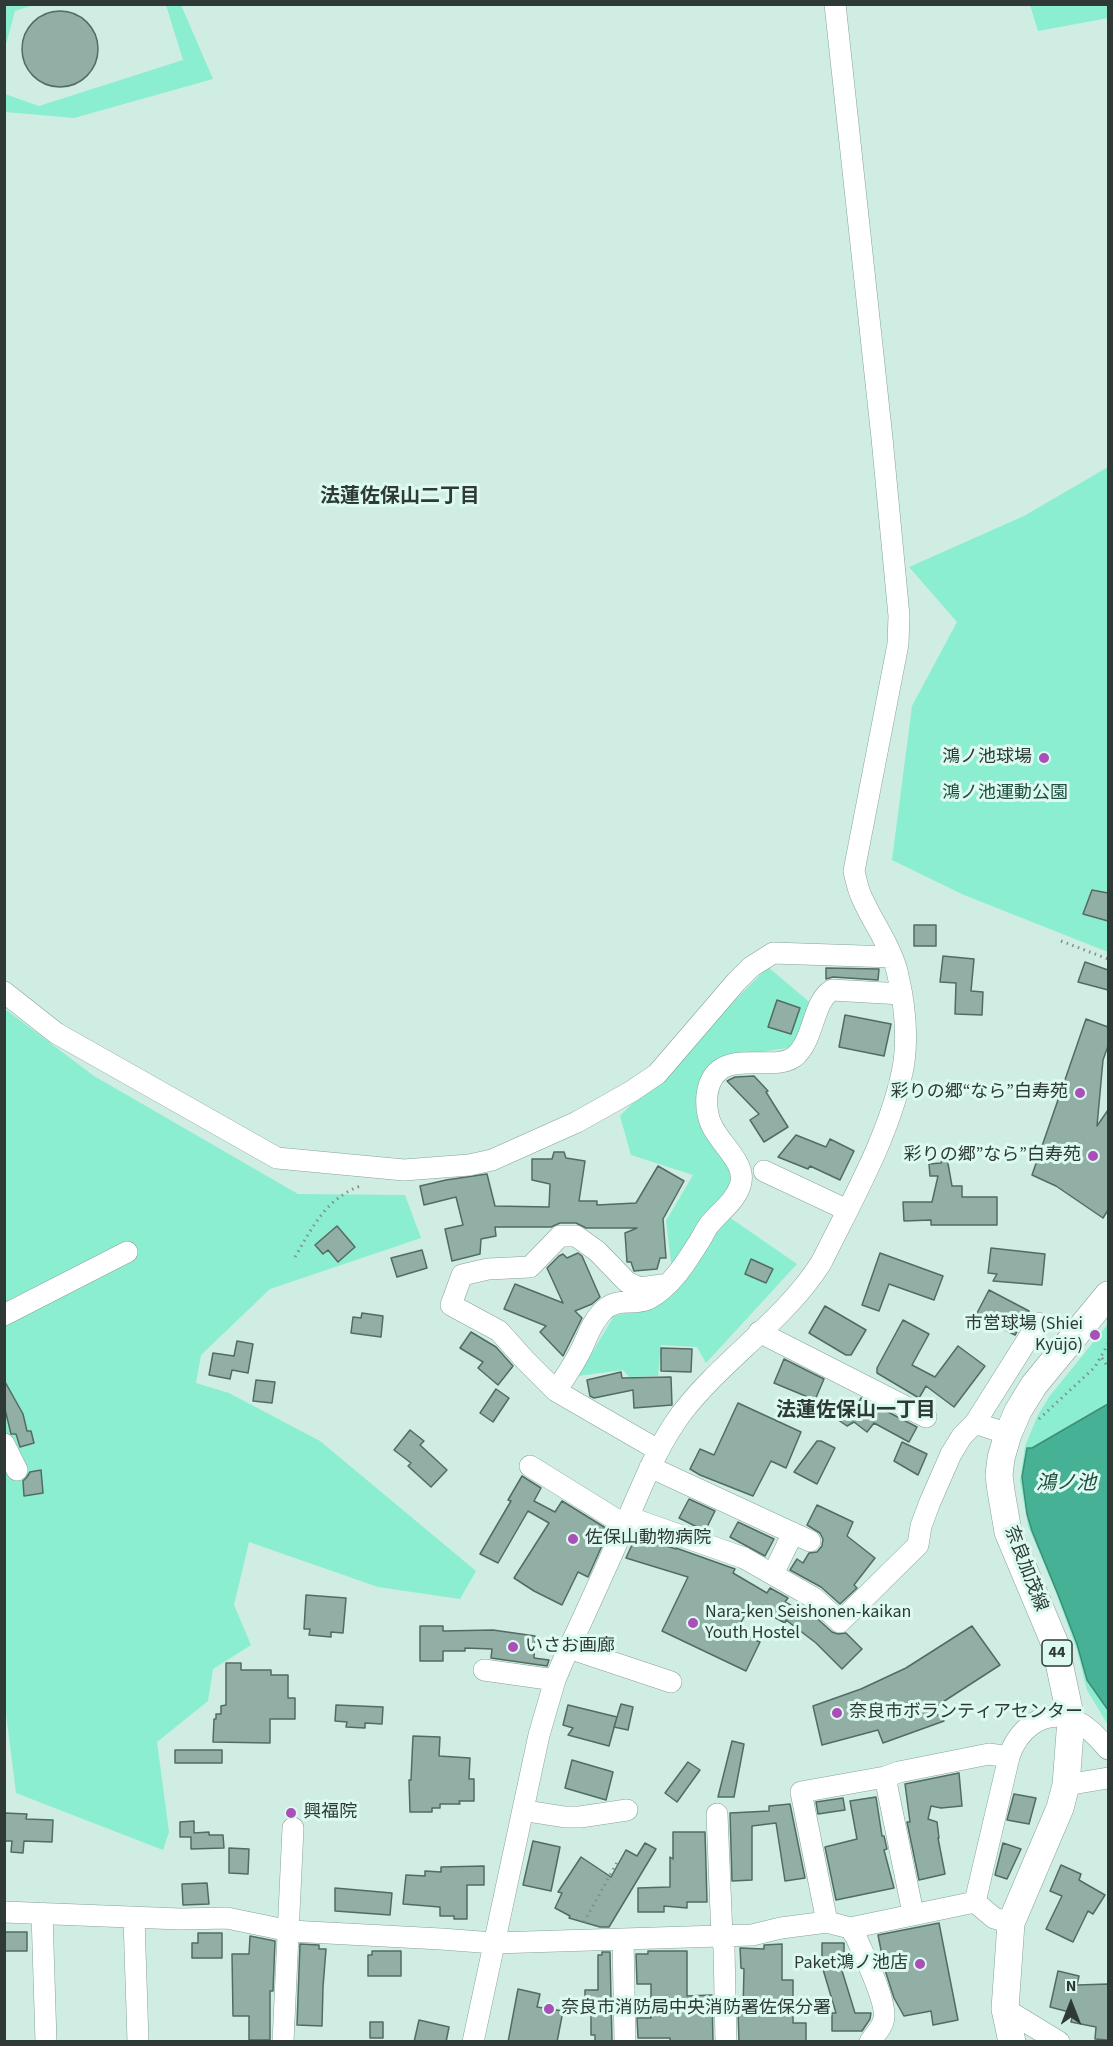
<!DOCTYPE html>
<html>
<head>
<meta charset="utf-8">
<style>
  body { margin:0 }
  #map { position:relative; width:1113px; height:2046px; overflow:hidden; background:#cfede2; font-family:"Source Sans 3",sans-serif }
  canvas { display:block }
  .frame { position:absolute; inset:0; border:6px solid #2f3a36; pointer-events:none }
  .north { position:absolute; left:1041px; top:1974px; width:60px; height:60px; -webkit-text-stroke:4px #dcfaef; paint-order:stroke; rotate:0deg; font-size:16px; font-weight:700; line-height:24px; text-align:center; color:#2f3a36 }
  .north::after { content:''; display:block; margin:auto; width:21px; height:27px; background:#2f3a36; clip-path:polygon(50% 0,100% 100%,50% 72%,0 100%) }
</style>
</head>
<body>
<div id="map">
<canvas width="1113" height="2046"></canvas>
<div class="frame"></div>
<div class="north">N</div>
</div>
<script>
const ctx = document.querySelector('canvas').getContext('2d');
ctx.lineJoin = 'round';
function paint(path, color) {
  ctx.fillStyle = color;
  ctx.fill(path, 'evenodd');
}
function trace(path, color, width, dash) {
  ctx.strokeStyle = color;
  ctx.lineWidth = width;
  ctx.lineCap = dash ? 'butt' : 'round';
  ctx.setLineDash(dash || []);
  ctx.stroke(path);
}
function write(font, color, halo, rows, align = 'center') {
  ctx.font = font + ' "Source Sans 3","Noto Sans JP",sans-serif';
  ctx.lineWidth = 6;
  ctx.setLineDash([]);
  ctx.textBaseline = 'middle';
  ctx.strokeStyle = halo;
  ctx.fillStyle = color;
  for (const [text, x, y, turn = 0] of rows) {
    ctx.save();
    ctx.translate(x, y);
    ctx.rotate((+turn || 0) * Math.PI / 180);
    ctx.textAlign = isNaN(turn) ? turn : align;
    if (halo) ctx.strokeText(text, 0, 0);
    ctx.fillText(text, 0, 0);
    ctx.restore();
  }
}
paint(new Path2D(`
  M5,4L33,5L15,11L5,48Z
  M166,5H181L213,79L74,118L5,112V94L39,106L183,60Z
  M1030,5H1108V18L1038,31Z
  M1108,467V952L964,895L892,860L912,706L957,622L909,567L1024,516Z
  M768,967L814,1006L793,1047L735,1056L700,1093L734,1174L735,1183L672,1270L666,1221L693,1175L631,1155L620,1116Z
  M5,1009L94,1076L298,1194L405,1195L421,1238L270,1289L201,1355L196,1383L229,1393L320,1441L476,1571L460,1599L378,1587L249,1542L234,1605L251,1645L213,1669L208,1701L157,1742L169,1832L163,1850L16,1793L6,1714L5,1713Z
  M729,1217L797,1264L706,1363L697,1347L661,1345L658,1376L629,1377L623,1370L578,1376L614,1316L646,1308L711,1232Z
  M1108,1324V1725L1087,1690L1077,1650L1054,1588L1028,1526L1020,1481L1025,1446L1038,1415L1049,1397Z`), '#8beed0');
const water = new Path2D(`
  M1108,1404V1710L1087,1680L1077,1644L1059,1597L1032,1531L1027,1514L1022,1477L1027,1448H1032Z`);
paint(water, '#46b194');
trace(water, '#3f8d78', 1.5);
const building = new Path2D(`
  M22 49a38 38 0 1 1 76 0a38 38 0 1 1-76 0Z
  M1092,890L1108,893V921L1083,914Z
  M914,925H936V946H914Z
  M943,956L974,959L971,991L983,992L982,1015L955,1014L956,983L940,982Z
  M1085,962L1108,970V990L1078,982Z
  M826,968L879,969L878,980L833,977L826,979Z
  M777,1000L800,1008L791,1034L768,1027Z
  M845,1015L891,1024L884,1056L839,1047Z
  M1086,1019L1108,1027V1046L1103,1060L1097,1126L1108,1110V1210L1103,1218L1056,1186L1032,1175Z
  M754,1076L768,1091L766,1092L788,1127L764,1142L750,1120L759,1114L727,1081L735,1077Z
  M796,1135L826,1147L830,1139L854,1151L840,1180L810,1166L808,1169L778,1157Z
  M945,1147L952,1186H962V1197H997V1225H931V1220L904,1221L903,1202H932L938,1176H930L929,1164L941,1163Z
  M554,1152H564L566,1158L585,1161L579,1201H597V1205L636,1203L658,1166L684,1181L663,1219L666,1258H660L657,1269L634,1271L631,1262H627L625,1233L637,1228H586L576,1223H560L551,1227H495L496,1236L481,1239L480,1254L452,1261L445,1229L463,1225L456,1197L424,1205L420,1186L446,1180L487,1174L495,1206L549,1207L550,1184L532,1180V1159H552Z
  M337,1226L355,1247L338,1262L328,1250L323,1254L315,1245Z
  M991,1248L1045,1254L1042,1285L993,1281L997,1274L988,1273Z
  M422,1250L427,1268L397,1277L391,1258Z
  M578,1253L582,1256L600,1297L592,1304L575,1311L582,1318L563,1356L540,1332L546,1326L504,1309L515,1284L563,1303L547,1268L559,1256L563,1254L567,1258Z
  M880,1253L943,1276L934,1300L889,1284L879,1311L862,1305Z
  M751,1259L773,1269L766,1283L745,1274Z
  M989,1290L1029,1311L1015,1335L976,1315Z
  M825,1306L866,1330L851,1355H846L809,1333Z
  M362,1313L383,1316L381,1337L351,1333L353,1317L361,1318Z
  M903,1320L929,1334L912,1365L935,1377L958,1346L985,1366L954,1407L926,1386L919,1398L877,1373V1368Z
  M471,1332L496,1347L513,1366L498,1385L478,1368L483,1362L460,1348Z
  M237,1341L253,1344L248,1373L232,1370L230,1379L209,1375L213,1353L234,1356Z
  M661,1348L692,1349L691,1372L661,1371Z
  M784,1359L824,1379L815,1400L774,1383Z
  M621,1372L622,1378L671,1377L672,1405L634,1408L633,1390L594,1398L590,1396L587,1380Z
  M4,1380L23,1414L27,1431H31L34,1443L20,1447L16,1434H11L4,1405Z
  M256,1380L275,1382L272,1403L253,1401Z
  M496,1389L509,1398L493,1422L480,1413Z
  M861,1398L917,1427L909,1442L874,1423L867,1432L854,1422L847,1426L834,1417L847,1400L858,1404Z
  M738,1403L801,1432L786,1468L771,1461L753,1496L700,1475L690,1469L700,1449L714,1455Z
  M410,1430L424,1441L420,1445L447,1470L431,1487L408,1466L411,1463L394,1450Z
  M817,1441H821L835,1448L817,1484L794,1472Z
  M902,1442L927,1454L918,1475L894,1461Z
  M41,1470L43,1493L24,1496L23,1481L27,1477L30,1472Z
  M522,1476L541,1488L534,1501L555,1512L562,1501L609,1530L588,1577L578,1572L562,1605L534,1591L514,1578L549,1523L528,1511L498,1563L480,1554L511,1501L508,1500Z
  M689,1499L715,1511L705,1531L679,1518Z
  M817,1505L853,1522L847,1536L875,1558L854,1585L857,1588L840,1604L821,1587L790,1570L797,1559L803,1563L809,1553L817,1552L822,1546L823,1539L820,1533L807,1525Z
  M738,1522L774,1539L765,1556L730,1537Z
  M636,1536L676,1549V1548L735,1569L733,1573L767,1593L770,1588L788,1598L785,1602L808,1615L810,1612L832,1632L838,1634L846,1633L862,1649L842,1669L816,1643L786,1620L785,1623L751,1605L736,1631L760,1642L746,1671L662,1631L688,1577L626,1558Z
  M306,1595L346,1598L343,1633L331,1632V1637L309,1635L310,1629H304Z
  M420,1626H443V1631L493,1630L535,1636L534,1658L549,1660L547,1666L491,1658L492,1649L465,1648V1651H443V1661H420Z
  M972,1626L1000,1665L932,1709L944,1721L883,1743L878,1730L822,1745L813,1706L861,1689L906,1668Z
  M226,1663H241V1670H271V1675H288V1698H295V1719H270V1743L213,1742L214,1719H216V1714H221V1706L226,1705Z
  M621,1704L633,1707L628,1730L614,1727Z
  M336,1705L383,1707L382,1724L365,1723V1728L346,1727L347,1722L335,1721Z
  M568,1705L617,1717L609,1746L568,1735L573,1728L563,1725Z
  M413,1736L440,1737L439,1756L470,1758L469,1779H474V1801H459L460,1804H440V1808H432V1812H410L409,1780H411Z
  M732,1741L744,1744L734,1797H718Z
  M175,1750H222V1763H175Z
  M572,1760L613,1772L606,1800L565,1788Z
  M688,1762L700,1770L677,1802L665,1793Z
  M959,1773L962,1806L941,1808L931,1806L928,1819L937,1822L939,1838H938L945,1874L919,1880L907,1822H910L905,1784Z
  M1014,1794L1036,1798L1029,1824L1007,1820Z
  M876,1797L882,1836H884L887,1849L884,1850L894,1888L836,1900L825,1847L857,1839L850,1801Z
  M843,1798L845,1810L818,1814L816,1802Z
  M790,1804L805,1878L785,1881L776,1823L752,1826V1880L732,1881L730,1813L769,1811V1806Z
  M4,1813L27,1814L26,1819L53,1820L52,1842L24,1841L23,1853L11,1852L12,1841H4Z
  M194,1821V1833L209,1832V1835H223L224,1848L191,1849V1837H180V1822Z
  M673,1832H705L707,1902H687V1908L664,1906V1912H638V1888L670,1887V1857L673,1859Z
  M533,1841L560,1847L551,1891L523,1885Z
  M645,1843L656,1849L609,1927H600L569,1918L570,1916L555,1908L562,1893L558,1892L581,1857L611,1877L626,1850L637,1856Z
  M1003,1843L1021,1849L1007,1879L995,1875Z
  M229,1848L249,1849L248,1874L229,1873Z
  M1061,1865L1081,1874L1079,1880L1105,1895L1093,1914L1088,1911L1073,1942L1046,1929L1062,1896L1050,1891Z
  M484,1866V1885H467V1919H454V1916H440V1907L403,1904L406,1875L425,1876V1871L441,1872V1867Z
  M207,1883L209,1904L183,1905L182,1884Z
  M335,1888L392,1893L390,1915L335,1911Z
  M939,1923L958,2020L933,2025L931,2011L904,2016L894,1998L885,1970L878,1935Z
  M4,1932H27V1951H4Z
  M198,1933H222V1958H192V1943H198Z
  M250,1936L275,1941L273,1991H270V2040H249V2016H233L232,1954H249Z
  M822,1943H844V1961H839L855,2013H871L870,2019L862,2031H832V2013H836L822,1966Z
  M300,1944L319,1945V1949H326L323,1987L322,2026L297,2025Z
  M782,1944V1980H793V2023H806V2042H739L738,2010H743L744,1969L741,1968L740,1948L764,1949V1945Z
  M372,1951H401V1976H368V1955H372Z
  M648,1951H687V1996L712,1995L713,2042H670V2038H638L637,2018H651V1984H637L636,1954H648Z
  M602,1952H610L612,2042H595V2035H591V2010H585V1990H598V1955H602Z
  M1058,1971L1079,1976L1077,1985L1108,1984V2040L1095,2039L1096,2027L1071,2022L1073,2013L1050,2007Z
  M518,1989L540,1994L537,2007L563,2011L557,2042H508Z
  M419,2020L449,2027L446,2042H414Z
  M370,2022H383V2038H370Z`);
paint(building, '#92afa5');
trace(building, '#526c63', 1.5);
const minor = new Path2D(`
  M4,992L56,1033L277,1158L404,1170L469,1165L492,1160L577,1122L632,1091L657,1074L736,982L751,967L773,953L892,957
  M764,1171L847,1210
  M4,1315L127,1252
  M759,1332L926,1417
  M556,1391C565,1377 575,1363 582,1348C588,1335 592,1322 602,1312C617,1296 633,1306 648,1299C672,1287 689,1258 702,1237C704,1233 706,1229 709,1225C719,1212 734,1203 740,1186C748,1164 720,1144 712,1126C707,1116 706,1106 707,1095C714,1043 770,1074 794,1057C814,1042 812,1002 832,990L902,994
  M975,1423L1038,1323
  M4,1444L17,1470
  M658,1450L556,1391L525,1360L499,1331L451,1305L462,1275L488,1269L530,1267L560,1236H576L597,1251L627,1282L640,1288L662,1285
  M530,1466L625,1525
  M650,1467L810,1541
  M628,1517L744,1558L814,1598L840,1622L918,1545L921,1526L930,1502L951,1454L962,1436L975,1423L1008,1434
  M773,1574L793,1533
  M569,1648L671,1682
  M484,1670L555,1680
  M885,1777L913,1913
  M1066,1785L1108,1778
  M533,1812L565,1817H580L627,1810
  M717,1814L722,1937L724,1948L726,2042
  M975,1902L1009,1757C1017,1731 1042,1708 1072,1719C1087,1725 1098,1738 1108,1749
  M4,1912L180,1919L227,1918L290,1931L441,1939L494,1943L752,1935L781,1928L827,1922L850,1928L975,1902L994,1918L1011,1923
  M42,1913L46,2042
  M134,1918L138,2042
  M827,1922L801,1792L885,1777L899,1772L989,1754L1009,1757
  M850,1928L856,1937C863,1954 890,2006 883,2022C881,2029 874,2035 870,2042
  M623,1939L625,2042
  M1005,2009L1059,2042
  M283,2042L293,1828
  M473,2042L539,1735L555,1680L563,1661C584,1617 604,1572 624,1527C641,1489 656,1448 681,1414C723,1359 784,1321 821,1263C851,1202 893,1130 904,1062C908,1032 904,1000 897,971C890,945 873,923 862,898C858,890 856,880 854,871L898,644L899,616L882,438L835,4`);
const major = new Path2D(`
  M1012,2042L1005,2009L1011,1923L1060,1808L1066,1785L1071,1719L1055,1644L1008,1532L1001,1491L999,1475L1001,1458L1008,1434L1018,1411L1034,1385L1108,1295`);
trace(minor, '#86a299', 22);
trace(major, '#86a299', 28);
trace(new Path2D(`
  M1061,941L1108,959
  M295,1257C313,1226 327,1197 363,1185
  M1102,1358L1108,1367
  M1039,1419L1095,1367L1108,1344
  M584,1922L619,1859`), '#7d918a', 3, [1.5, 4.5]);
trace(minor, '#fff', 21);
trace(major, '#fff', 27);
for (const [x, y, r, color] of [
  [1044,758,6,"#aa4eb8"],
  [1080,1093,6,"#aa4eb8"],
  [1093,1156,6,"#aa4eb8"],
  [1095,1335,6,"#aa4eb8"],
  [573,1539,6,"#aa4eb8"],
  [693,1623,6,"#aa4eb8"],
  [513,1647,6,"#aa4eb8"],
  [837,1713,6,"#aa4eb8"],
  [291,1813,6,"#aa4eb8"],
  [920,1964,6,"#aa4eb8"],
  [549,2009,6,"#aa4eb8"]
]) {
  const dot = new Path2D();
  dot.arc(x, y, r, 0, 2 * Math.PI);
  ctx.fillStyle = color;
  ctx.fill(dot);
  trace(dot, '#dcfaef', 2);
}
for (const [x, y, w] of [
  [1057,1653,30]
]) {
  const box = new Path2D();
  box.roundRect(x - w / 2, y - 13, w, 26, 4.5);
  ctx.fillStyle = '#dcfaef';
  ctx.fill(box);
  trace(box, '#2f3a36', 1.5);
}
write('bold 16px', '#2f3a36', null, [
  ["44",1057,1653]
]);
write('18px', '#2f3a36', '#dcfaef', [
  ["鴻ノ池球場",1032,758,"right"],
  ["彩りの郷“なら”白寿苑",1068,1093,"right"],
  ["彩りの郷”なら”白寿苑",1081,1156,"right"],
  ["市営球場 (Shiei",1083,1325,"right"],
  ["Kyūjō)",1083,1346,"right"],
  ["佐保山動物病院",585,1539],
  ["Nara-ken Seishonen-kaikan",705,1613],
  ["Youth Hostel",705,1634],
  ["いさお画廊",525,1647],
  ["奈良市ボランティアセンター",849,1713],
  ["興福院",303,1813],
  ["Paket鴻ノ池店",908,1964,"right"],
  ["奈良市消防局中央消防署佐保分署",561,2009]
], 'left');
write('18px', '#224f42', '#dcfaef', [
  ["鴻ノ池運動公園",1005,794]
]);
write('18px', '#2f3a36', '#dcfaef', [
  ["奈良加茂線",1025,1569,69]
]);
write('bold 20px', '#2f3a36', '#dcfaef', [
  ["法蓮佐保山二丁目",400,498],
  ["法蓮佐保山一丁目",856,1412]
]);
write('italic 20px', '#204d40', '#dcfaef', [
  ["鴻ノ池",1066,1485]
]);
</script>
</body>
</html>
